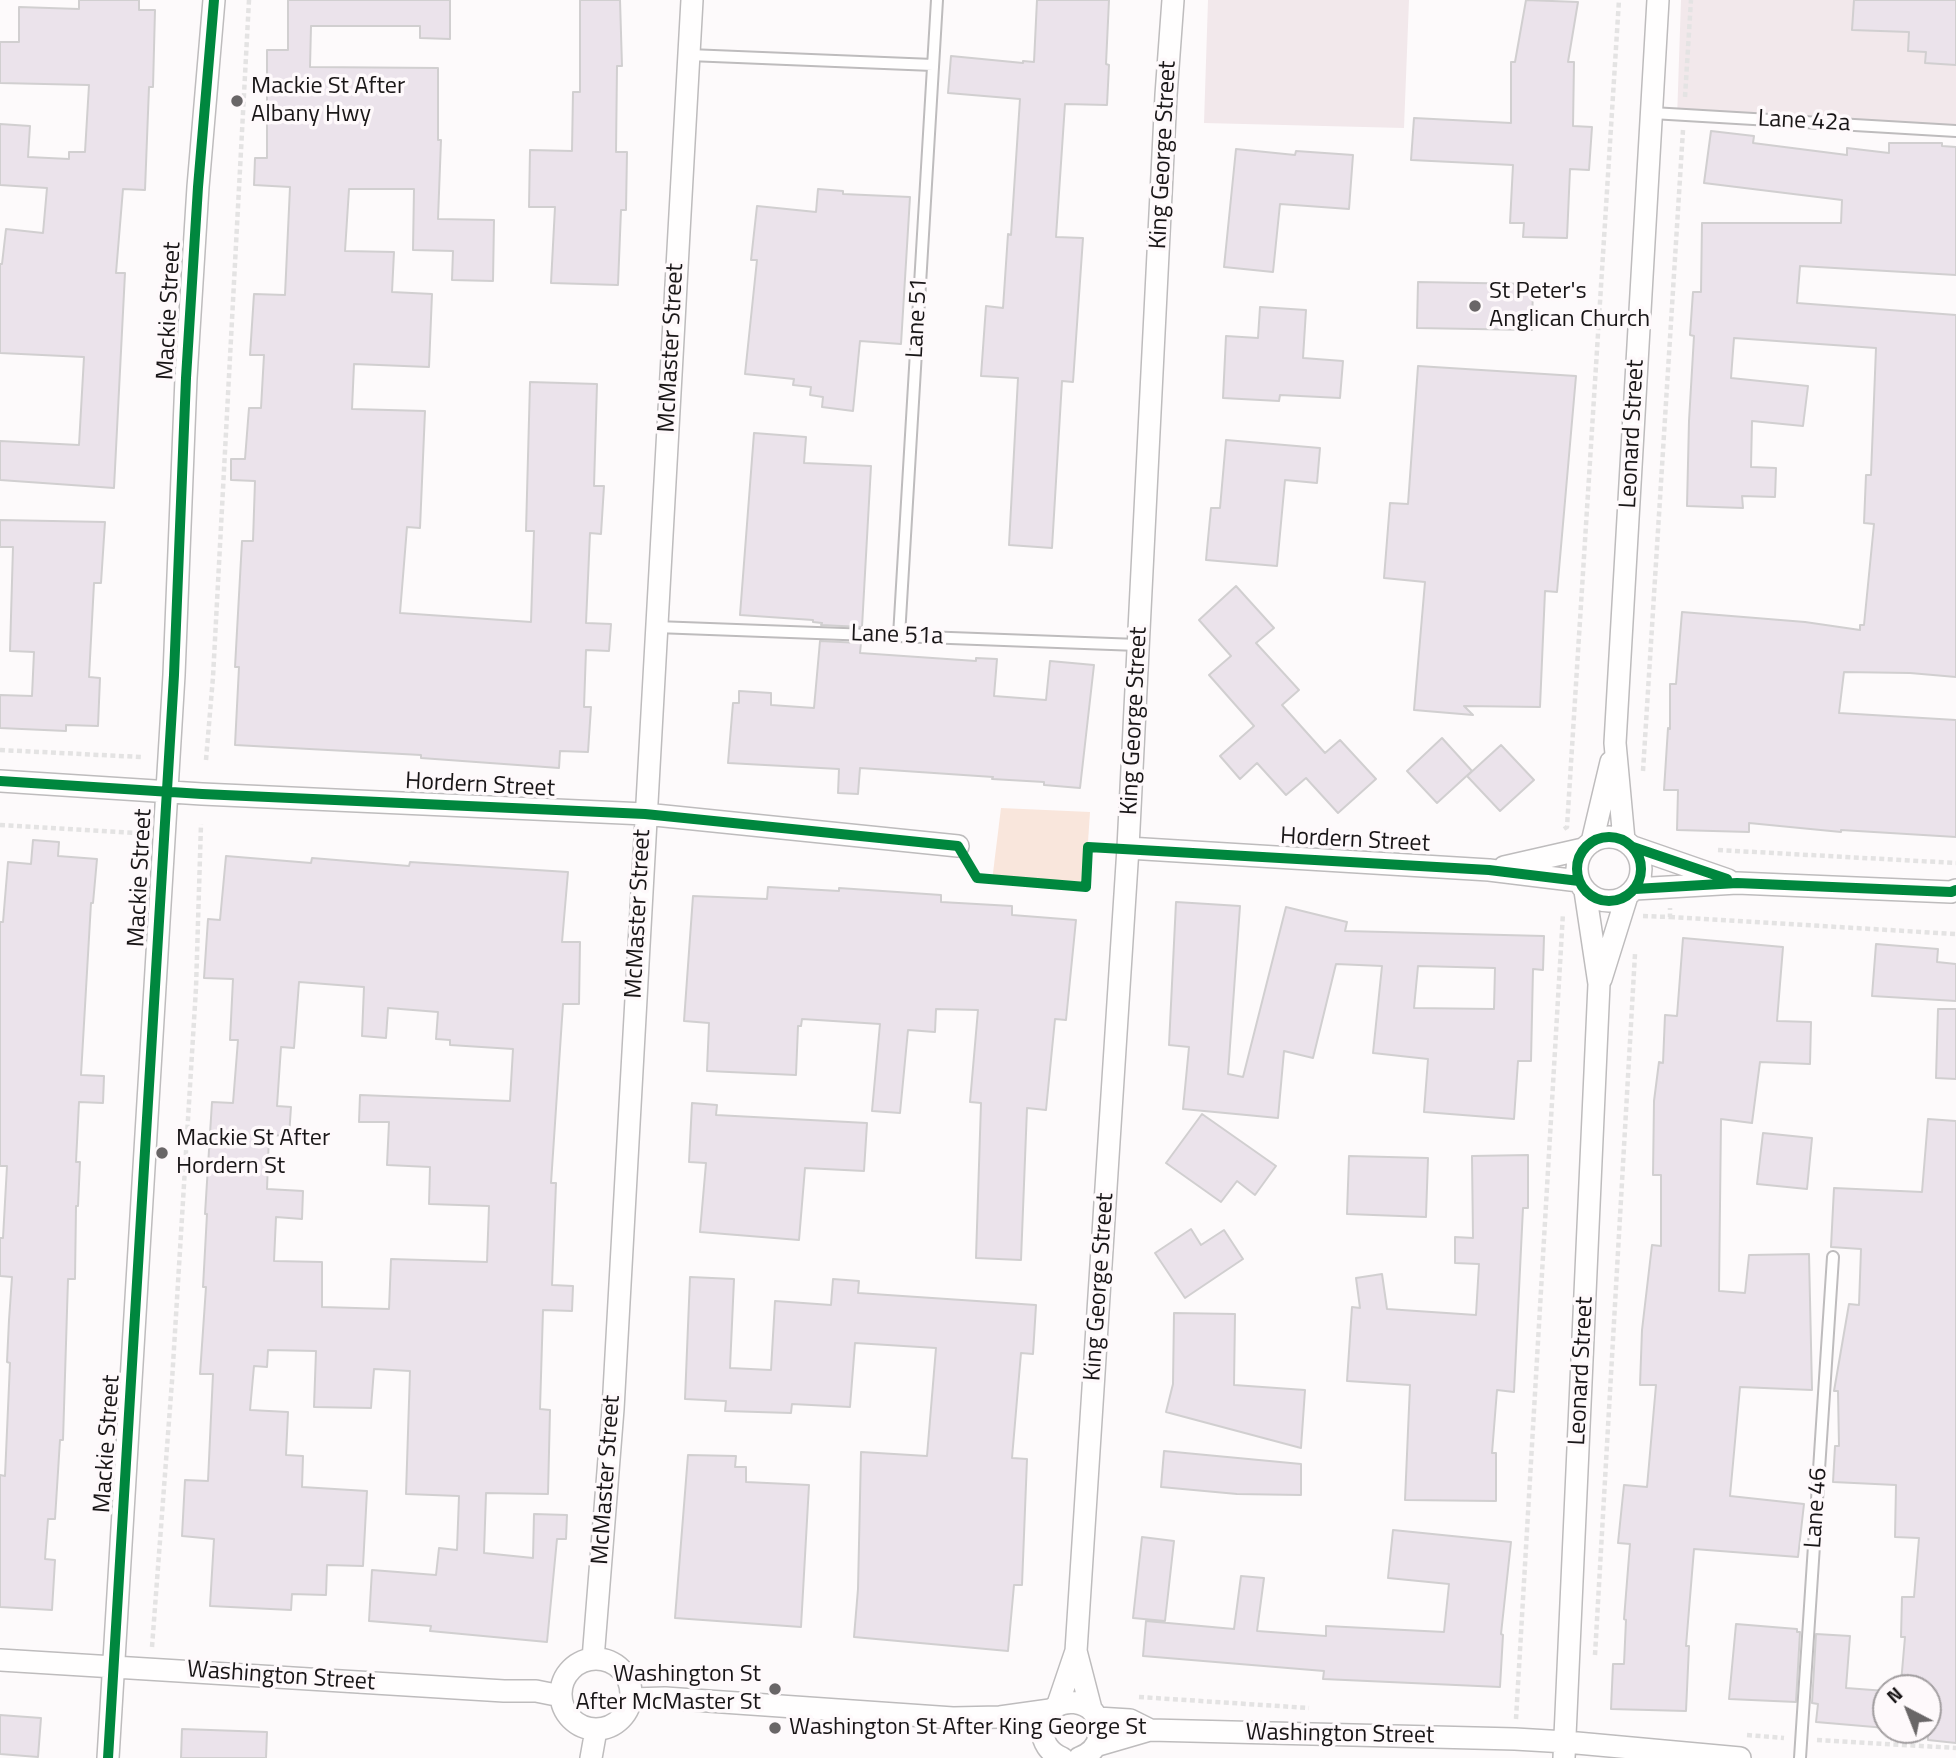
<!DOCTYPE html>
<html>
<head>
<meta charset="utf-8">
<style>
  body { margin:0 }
  #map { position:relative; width:1956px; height:1758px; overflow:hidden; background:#fdfafb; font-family:"Titillium Web",sans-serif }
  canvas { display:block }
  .north { position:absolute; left:1872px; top:1674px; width:70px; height:70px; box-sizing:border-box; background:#fef9fb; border:2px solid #a29ea0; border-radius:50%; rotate:318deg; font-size:19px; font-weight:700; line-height:28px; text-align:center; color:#191617 }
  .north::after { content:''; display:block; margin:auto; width:24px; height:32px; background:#696667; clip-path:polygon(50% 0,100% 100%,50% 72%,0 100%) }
</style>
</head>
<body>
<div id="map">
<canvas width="1956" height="1758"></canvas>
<div class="north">N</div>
</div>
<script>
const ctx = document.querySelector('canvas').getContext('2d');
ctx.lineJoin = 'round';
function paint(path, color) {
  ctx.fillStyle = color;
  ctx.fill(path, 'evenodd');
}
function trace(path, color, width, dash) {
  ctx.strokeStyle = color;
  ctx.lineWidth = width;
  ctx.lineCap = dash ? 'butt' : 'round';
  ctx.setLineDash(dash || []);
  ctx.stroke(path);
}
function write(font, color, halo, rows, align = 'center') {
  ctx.font = font + ' "Titillium Web",sans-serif';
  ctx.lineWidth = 7;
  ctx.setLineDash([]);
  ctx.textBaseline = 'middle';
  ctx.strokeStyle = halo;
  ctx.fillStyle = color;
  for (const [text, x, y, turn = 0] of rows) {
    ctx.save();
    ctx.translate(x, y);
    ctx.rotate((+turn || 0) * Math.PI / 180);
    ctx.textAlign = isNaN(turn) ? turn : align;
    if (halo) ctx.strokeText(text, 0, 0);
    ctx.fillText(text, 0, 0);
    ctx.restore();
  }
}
paint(new Path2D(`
  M1208,0H1409L1404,128L1204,123Z
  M1681,0H1956V134L1677,119Z`), '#f2e8eb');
paint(new Path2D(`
  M1001,808L1090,812L1085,887L992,881Z`), '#f9e6dc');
const building = new Path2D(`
  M79,0H139V10H155L153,87H149L145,190L123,189L116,273H125L114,488L0,480V441L79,445L84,357L0,353V264H2L6,229L43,233L47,188L0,185V124L30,126L28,157L69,159V152H85L89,85L0,83V42H19V7L79,9Z
  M288,0H450V39L420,38V26H311L310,67L438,68V140H441L438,219L494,220L493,281L452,280L453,251L413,250L414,189H349L345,251L394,252L392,292L432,294L429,367L354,364L352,409L425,411L420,528L407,527L400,613L531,622L534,531H526L530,382L597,384L594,486H604L601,534L590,533L586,623L611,624L609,651L586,650L584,707H591L588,752L560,751L559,768L421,758V755L235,745L239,667H235L242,541H253L255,481L231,480V459H245L249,408H261L264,355H250L254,294L285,295L290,187L254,185L255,158H267V50H288Z
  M580,0H620L622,66H617L616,152H627L626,210H621L618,285L551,283L555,207H529L530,150L572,151L573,92H580Z
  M1037,0H1109L1106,64L1109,65L1107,105L1065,104L1056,237L1083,238L1073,382L1062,381L1052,548L1009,545L1018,378L981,376L986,306L1003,308L1008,234L1011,235L1020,99L948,93L951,56L1023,63V61L1034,62Z
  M1526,0L1578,2L1568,62H1574L1573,126L1592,127L1589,170L1570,169L1567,238L1523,237L1524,223H1510L1513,165L1411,160L1414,118L1511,123V62H1515Z
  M1854,0H1956V65L1925,63L1926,52L1908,51L1909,32L1852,30Z
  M1711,131L1754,136L1753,143L1847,155V148L1889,153V143H1942V146L1956,147V275L1800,266L1797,303L1956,315V677L1910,673L1844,672L1839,713L1956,720V837L1841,830V832L1749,823V832L1677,830L1678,790H1664L1668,728L1670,729V684H1676L1682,612L1805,622L1860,630V625H1864L1874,524L1864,523L1866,475H1871L1876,348L1734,338L1731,378L1808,386L1803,426L1752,421L1751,467L1776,468L1775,497L1742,496L1743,508L1687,506L1689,421L1694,336L1690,335L1693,292H1701L1702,223H1841L1842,200L1704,183Z
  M1236,149L1295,155L1296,151L1353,155L1349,209L1280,204L1273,272L1224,267Z
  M818,189L843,191V194L910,197L901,344L860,341L853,411L822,407L823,397L810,395L811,387L793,385L794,379L745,374L757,260H751L757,206L816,212Z
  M1418,282L1533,284L1532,330L1417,328Z
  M1260,307L1306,310L1303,358L1343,361L1340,398L1280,395L1279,401L1223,398L1226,336L1258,338Z
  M1418,366L1576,376L1557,592L1545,591L1540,707L1464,706L1473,715L1414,710L1425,582L1384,578L1390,503L1408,504Z
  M754,433L806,437L804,463L871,466L862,627L821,625L822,623L813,622V620L740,615Z
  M1226,440L1320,448L1317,483L1285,480L1277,566L1206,560L1211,508H1220Z
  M0,520L105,522L101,583H94L89,677L100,678L98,726L66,725V731L0,728V695L32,696L34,652L10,651L13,547H0Z
  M1236,586L1274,628L1256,643L1299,690L1282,705L1325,753L1340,740L1376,779L1338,813L1306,778L1286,795L1257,763L1240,779L1220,756L1254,726L1209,675L1231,656L1199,620Z
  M820,641L861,643L860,653L976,661V658L997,659L994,696L1046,700L1050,661L1094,665L1080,788L1044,785V782L992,779L993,777L860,768L858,794L838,793L839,769L728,763L733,703H739V691L771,693V705L814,708Z
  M1442,738L1472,771L1437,803L1407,771Z
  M1501,745L1534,780L1500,811L1467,776Z
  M33,840L59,842L58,856L97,859L93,903H91L81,1075L104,1076L103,1103L79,1102L76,1162H80L78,1206H76L75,1279H68L63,1440H60L55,1519H48L45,1559L55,1560L52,1610L0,1607V1475L5,1476L10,1363L7,1362L9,1320L12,1277L0,1276V1238H3L7,1166H0V922H3L8,862L31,864Z
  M226,856L311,863L312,858L409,866L410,862L568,872L562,942H580L579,1004H563L551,1183H556L552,1285L573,1286L572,1311L543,1310L540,1409L550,1410L548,1494L486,1493L484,1553L533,1558L534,1514L567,1515L566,1539H557L547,1642L430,1631L431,1626L369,1621L372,1570L436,1575L439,1548L457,1550L459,1496L406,1494L410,1371L374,1369L371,1408L314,1407L316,1351L268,1350L267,1367L254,1366L250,1410L288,1412L286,1455L303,1456L302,1487L367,1491L363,1566L327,1565L326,1595L292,1594L291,1610L210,1606L214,1539L182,1536L185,1480L208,1481L213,1374H200L206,1287H203L207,1214H205L212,1102L233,1103L238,1040H230L233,979L204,978L208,919L220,920ZM299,982L364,987L362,1036L386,1038L388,1008L438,1012L436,1039L450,1040V1045L513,1049L510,1101L360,1095L359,1122H389L387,1165L430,1167L429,1204L489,1206L487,1262L391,1259L389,1309L322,1307V1262L274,1261L276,1217L302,1219L303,1191L267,1189L269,1135L289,1136L291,1107L277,1106L281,1047L294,1048Z
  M768,887L839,891V888L941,895V902L1012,906V915L1076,920L1066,1020L1055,1019L1046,1110L1027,1108L1021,1260L976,1258L981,1103L970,1102L978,1010L936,1009L935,1032L908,1030L900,1113L872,1111L880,1024L802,1019L801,1026H798L796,1075L707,1071L709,1023L684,1021L693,896L767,899Z
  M1176,902L1240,906L1228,1074L1243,1077L1286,907L1347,922L1345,931L1544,936L1543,970L1533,969L1531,1061H1518L1514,1119L1424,1112L1428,1059L1373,1053L1382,966L1336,964L1313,1058L1284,1051L1278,1118L1183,1109L1189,1047L1169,1045ZM1418,966L1495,968L1494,1009L1414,1008Z
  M1683,938L1783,947L1777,1021L1811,1022L1810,1064L1760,1062L1752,1123L1721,1119L1719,1291L1745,1293L1749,1255L1809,1254L1812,1390L1740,1387L1730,1496L1804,1504L1798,1557L1694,1549L1686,1646H1689L1686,1711L1611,1709L1613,1664H1624L1626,1620L1624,1619L1630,1544L1618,1543L1624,1485L1647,1487L1656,1385H1640L1642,1330L1652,1245L1661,1246V1175H1653L1654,1101L1659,1062L1663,1063L1665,1015L1677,1016Z
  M1876,944L1938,949L1937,962L1956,964V1001L1872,996Z
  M1938,1009H1956V1079L1936,1078Z
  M692,1103L717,1105L716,1115L867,1123L864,1171L805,1168L799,1240L700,1232L706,1163L689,1162Z
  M1202,1114L1276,1166L1255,1195L1237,1181L1221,1202L1166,1163Z
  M1928,1119L1956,1121V1743L1928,1740V1685L1901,1683L1905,1637H1901L1902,1597H1914L1919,1538L1895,1537L1896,1485L1833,1482L1835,1446H1839L1838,1391H1834L1849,1304L1859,1305L1861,1249L1831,1247L1834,1188L1922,1192Z
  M1763,1133L1812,1138L1807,1189L1757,1184Z
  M1528,1155V1208H1523L1514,1392L1497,1390L1492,1453H1496V1501L1405,1500L1410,1385L1347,1381L1352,1307L1360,1308L1356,1278L1382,1274L1387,1309L1476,1315L1479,1264L1455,1263V1237L1473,1238L1472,1156Z
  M1349,1156L1428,1158L1426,1217L1347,1214Z
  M1191,1229L1201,1245L1224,1230L1243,1259L1185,1298L1155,1253Z
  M690,1277L734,1279L730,1368L771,1370L775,1301L831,1305L833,1279L859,1281L858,1293L1036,1305L1033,1354L1021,1353L1012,1458L1027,1459L1022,1585H1014L1008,1651L854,1637L858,1589L861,1452L927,1456L936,1348L855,1343L850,1407L792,1404L791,1413L725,1411L726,1401L685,1399Z
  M1174,1313L1235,1314L1234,1385L1305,1390L1301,1448L1166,1412L1173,1384Z
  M1164,1451L1301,1464V1495L1237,1494L1161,1487Z
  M688,1455L736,1456L735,1467H746V1482L809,1485L801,1627L675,1618Z
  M1393,1530L1511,1542L1501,1634L1503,1635L1500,1687L1323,1679L1324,1671L1143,1656L1146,1621L1234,1629L1241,1576L1264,1578L1257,1631L1326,1636V1626L1444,1632L1449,1584L1388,1578Z
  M1142,1537L1174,1541L1165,1621L1133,1618Z
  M1736,1624L1797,1629V1632H1800L1796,1702L1729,1699Z
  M1816,1634L1850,1636L1846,1688L1886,1691V1728L1816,1722L1818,1704L1812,1703Z
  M0,1715L41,1718L38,1757L0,1754Z
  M182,1729L267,1732L266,1758H181Z`);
paint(building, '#ebe3eb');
trace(building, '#d1cfd0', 2);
const service = new Path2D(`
  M689,55L933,65
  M1652,113L1956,131
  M656,627L1138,645
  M899,636L937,0
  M1800,1758L1833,1257`);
const minor = new Path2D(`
  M0,781L202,794L645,814L958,846
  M1577 869a32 32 0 1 1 64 0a32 32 0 1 1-64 0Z
  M1624,840L1615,743L1658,0
  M1592,842L1611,762
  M1633,847L1728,880
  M1128,848L1489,870L1579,881
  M1504,867L1583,849
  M1635,889L1737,883L1951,892L1956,890
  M1601,979L1627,896
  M1076,1651L1091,1709
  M561 1694a35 35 0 1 1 70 0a35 35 0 1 1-70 0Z
  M593,1659L613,1409L692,0
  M0,1660L504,1691H536L561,1696
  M631,1699L665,1698L953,1718L1000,1717L1050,1710
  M1058,1704L1076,1651L1128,848L1166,95L1173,0
  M1097,1718L1130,1720L1150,1730
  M1095,1746L1150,1730L1515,1739L1566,1742L1740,1758
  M108,1758L174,675L186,378L198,187L214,0
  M591,1758L596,1730
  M1062,1758C1050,1753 1041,1742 1043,1728C1047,1690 1105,1696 1099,1735C1098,1747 1090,1754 1079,1758
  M1564,1758L1599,984L1585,891`);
trace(service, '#bebcbd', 14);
trace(minor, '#bebcbd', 24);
trace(new Path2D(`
  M1685,97L1691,0
  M0,750L141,757
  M206,760L213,677L249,0
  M1643,771L1683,130
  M0,825L138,833
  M1564,829L1567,827L1619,0
  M1088,847L1105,848
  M1718,850L1956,863
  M1643,916L1670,917V908
  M1670,917L1956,934
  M152,1647L172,1381L196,988L201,824
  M1595,1655L1635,954
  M1139,1697L1309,1708
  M1516,1719L1563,913
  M1747,1735L1784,1738
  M1817,1740L1956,1748`), '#e4e3e3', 4.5, [5, 3.5]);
trace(service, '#fffefe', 10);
trace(minor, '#fffefe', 21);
trace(new Path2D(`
  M0,781L202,794L645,814L958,846L977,878L1086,887L1088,847L1489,870L1579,881
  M1577 869a32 32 0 1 1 64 0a32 32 0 1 1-64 0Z
  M1633,847L1727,879
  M1635,889L1737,883L1951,892L1956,890
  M108,1758L174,675L186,378L198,187L214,0`), '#00873e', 10);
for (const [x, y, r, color] of [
  [237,101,7,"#696667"],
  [1475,306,7,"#696667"],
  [162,1153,7,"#696667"],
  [775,1689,7,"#696667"],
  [775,1728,7,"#696667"]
]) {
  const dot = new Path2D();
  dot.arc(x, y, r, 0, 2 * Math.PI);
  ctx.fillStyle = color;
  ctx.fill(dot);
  trace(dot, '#fef9fb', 2.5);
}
write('24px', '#191617', '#fef9fb', [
  ["Mackie St After",251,87],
  ["Albany Hwy",251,115],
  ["St Peter's",1489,292],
  ["Anglican Church",1489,320],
  ["Mackie St After",176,1139],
  ["Hordern St",176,1167],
  ["Washington St",761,1675,"right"],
  ["After McMaster St",761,1703,"right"],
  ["Washington St After King George St",789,1728]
], 'left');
write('24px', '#191617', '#fef9fb', [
  ["Lane 42a",1804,122,3],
  ["King George Street",1164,155,-87],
  ["Mackie Street",170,311,-87],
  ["Lane 51",918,318,-87],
  ["McMaster Street",672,348,-87],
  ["Leonard Street",1633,434,-87],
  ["Lane 51a",897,636,2],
  ["King George Street",1135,721,-87],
  ["Hordern Street",480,786,3],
  ["Hordern Street",1355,841,3],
  ["Mackie Street",141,878,-87],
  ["McMaster Street",639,914,-87],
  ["King George Street",1100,1287,-86],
  ["Leonard Street",1582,1371,-87],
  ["Mackie Street",108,1444,-86],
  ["McMaster Street",607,1480,-86],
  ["Lane 46",1817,1508,-86],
  ["Washington Street",281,1677,4],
  ["Washington Street",1340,1735,1]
]);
</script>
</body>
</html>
